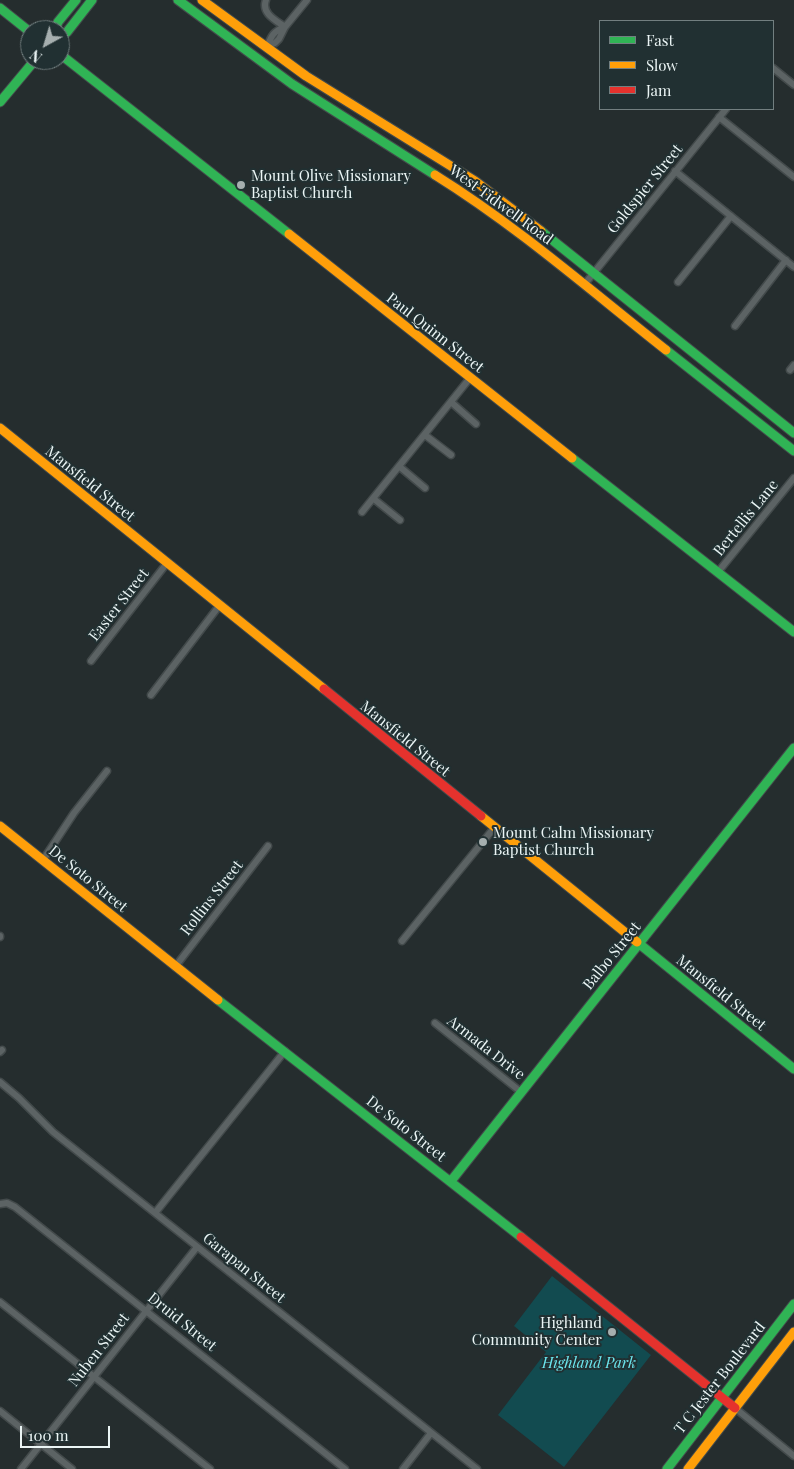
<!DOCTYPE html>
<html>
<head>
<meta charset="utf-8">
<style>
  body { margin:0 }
  #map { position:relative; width:794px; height:1469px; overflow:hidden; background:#252d2e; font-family:"Playfair Display",serif }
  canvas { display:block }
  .legend { position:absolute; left:599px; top:20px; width:175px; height:90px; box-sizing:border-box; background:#213032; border:1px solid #727f80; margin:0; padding:6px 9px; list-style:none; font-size:15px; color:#ebf5f5 }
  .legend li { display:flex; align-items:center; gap:10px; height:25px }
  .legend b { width:25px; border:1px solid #727f80 }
  .north { position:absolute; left:20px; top:20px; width:50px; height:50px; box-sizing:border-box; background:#213032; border:1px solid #727f80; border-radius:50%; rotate:219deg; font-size:14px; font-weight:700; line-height:20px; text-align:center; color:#ebf5f5 }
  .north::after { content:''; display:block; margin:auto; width:18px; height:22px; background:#a6afaf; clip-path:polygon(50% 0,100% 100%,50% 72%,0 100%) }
  .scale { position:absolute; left:20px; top:1426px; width:90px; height:22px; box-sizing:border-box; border:2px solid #ebf5f5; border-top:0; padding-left:6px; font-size:15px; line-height:18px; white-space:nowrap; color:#ebf5f5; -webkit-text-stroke:4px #213032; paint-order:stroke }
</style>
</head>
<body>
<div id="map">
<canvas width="794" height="1469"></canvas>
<ul class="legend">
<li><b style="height:6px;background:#30b455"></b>Fast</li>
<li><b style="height:6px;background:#ff9f0a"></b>Slow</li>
<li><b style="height:6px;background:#e5322d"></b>Jam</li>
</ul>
<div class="north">N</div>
<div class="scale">100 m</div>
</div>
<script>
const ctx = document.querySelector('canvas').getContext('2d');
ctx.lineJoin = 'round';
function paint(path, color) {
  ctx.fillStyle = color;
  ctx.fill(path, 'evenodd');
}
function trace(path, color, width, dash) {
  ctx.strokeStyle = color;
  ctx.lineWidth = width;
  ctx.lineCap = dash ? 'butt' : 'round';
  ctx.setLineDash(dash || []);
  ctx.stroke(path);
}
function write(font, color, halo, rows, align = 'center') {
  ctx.font = font + ' "Playfair Display",serif';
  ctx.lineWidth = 4;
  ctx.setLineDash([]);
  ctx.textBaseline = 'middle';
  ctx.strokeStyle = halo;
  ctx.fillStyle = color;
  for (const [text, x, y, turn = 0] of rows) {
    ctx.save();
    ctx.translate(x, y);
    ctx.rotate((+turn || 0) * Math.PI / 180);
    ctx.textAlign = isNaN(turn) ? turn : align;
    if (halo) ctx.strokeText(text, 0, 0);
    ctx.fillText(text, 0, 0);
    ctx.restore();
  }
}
paint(new Path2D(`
  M552,1276L651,1355L564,1467L498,1415L546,1352L514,1326Z`), '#124b50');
const street = new Path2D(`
  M266,0C261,13 275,20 285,27
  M268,46L275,43L279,39L285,27L307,0
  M267,47C271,37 273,31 285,27
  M773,68L794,85
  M719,117L794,177
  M675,171L794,267
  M678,282L731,216
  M584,285L726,109
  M735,326L786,260
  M790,370L794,365
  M451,402L476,424
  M425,435L451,455
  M400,467L425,488
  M374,499L400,520
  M362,512L470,378
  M718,572L794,478
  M91,661L167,563
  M151,695L219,606
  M43,860L74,813L107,771
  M0,936V937
  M402,941L494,828
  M175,967L268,846
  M435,1023L521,1092
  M0,1052L2,1050
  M0,1082L19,1098L53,1132L477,1469
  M0,1204L7,1203L15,1207L345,1469
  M155,1213L285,1051
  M0,1302L210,1469
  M735,1408L794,1456
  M0,1411L72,1469
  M21,1469L197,1247
  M403,1469L431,1433`);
const fast = new Path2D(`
  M178,0L292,84L435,175
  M0,8L30,32
  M55,30L58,22L76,0
  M60,37L67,32L92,0
  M60,54L289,234
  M0,102L35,60
  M541,231L794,433
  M666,350L794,451
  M572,458L794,632
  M637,942L794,1069
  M218,1000L521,1237
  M451,1181L794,748
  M667,1469L794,1304`);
const slow = new Path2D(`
  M202,0L306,76L475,181L541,231
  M435,175C517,226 590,290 666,350
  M289,234L572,458
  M0,428L324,689
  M481,816L637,942
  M0,826L218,1000
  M688,1469L794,1332`);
const jam = new Path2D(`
  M324,689L481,816
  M521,1237L735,1408`);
trace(street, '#434a4b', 9);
trace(fast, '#434a4b', 11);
trace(slow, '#434a4b', 11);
trace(jam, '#434a4b', 11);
trace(street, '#5c6364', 6);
trace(fast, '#30b455', 9);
trace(slow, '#ff9f0a', 9);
trace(jam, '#e5322d', 9);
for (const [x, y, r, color] of [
  [241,185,5,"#a6afaf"],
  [483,842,5,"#a6afaf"],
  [612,1332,5,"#a6afaf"]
]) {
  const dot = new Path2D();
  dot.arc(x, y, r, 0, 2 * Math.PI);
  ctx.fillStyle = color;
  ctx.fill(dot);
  trace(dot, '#213032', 2);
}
write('15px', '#ebf5f5', '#213032', [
  ["Mount Olive Missionary",251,176],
  ["Baptist Church",251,193],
  ["Mount Calm Missionary",493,833],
  ["Baptist Church",493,850],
  ["Highland",602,1323,"right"],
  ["Community Center",602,1340,"right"]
], 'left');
write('15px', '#ebf5f5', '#213032', [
  ["Goldspier Street",645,189,-51],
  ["West Tidwell Road",501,205,36],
  ["Paul Quinn Street",435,333,38],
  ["Mansfield Street",90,484,39],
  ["Bertellis Lane",746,518,-51],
  ["Easter Street",119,605,-52],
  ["Mansfield Street",405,739,39],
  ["De Soto Street",88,879,39],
  ["Rollins Street",212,898,-52],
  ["Balbo Street",612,956,-51],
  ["Mansfield Street",721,993,39],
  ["Armada Drive",486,1048,38],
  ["De Soto Street",406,1129,38],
  ["Garapan Street",244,1268,39],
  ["Druid Street",182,1322,39],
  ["Nuben Street",99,1350,-52],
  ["T C Jester Boulevard",720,1378,-52]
]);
write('italic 15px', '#6ce6ee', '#213032', [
  ["Highland Park",589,1363]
]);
</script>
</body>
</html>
